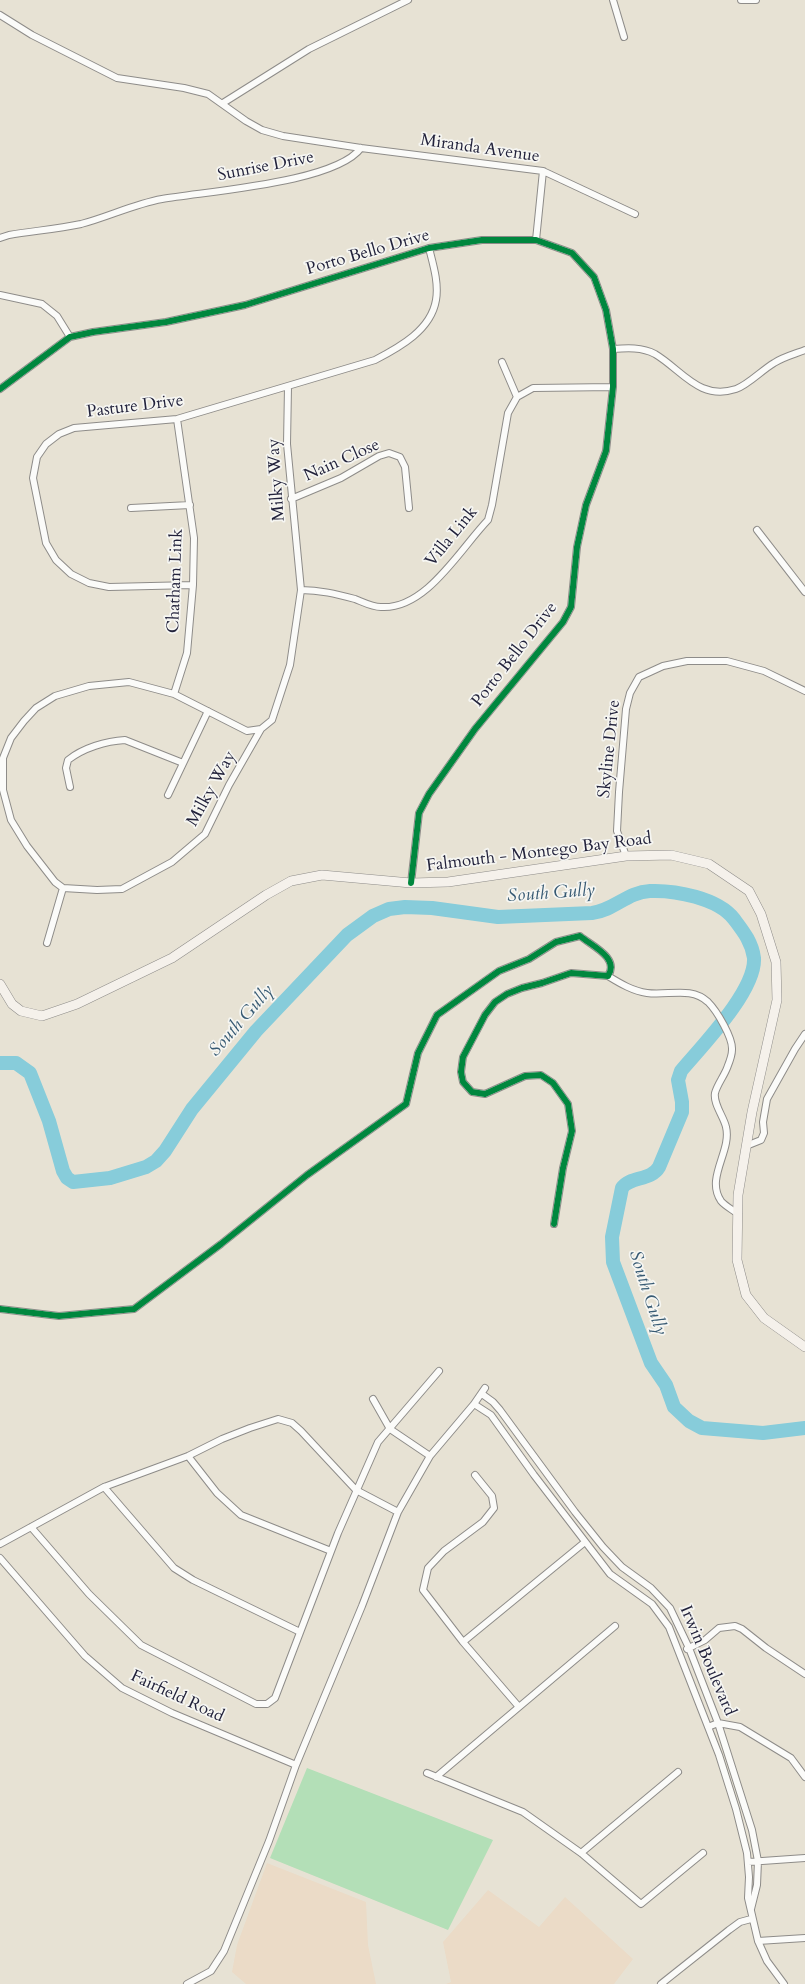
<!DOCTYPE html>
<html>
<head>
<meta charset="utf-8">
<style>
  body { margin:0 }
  canvas { display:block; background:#e7e2d4 }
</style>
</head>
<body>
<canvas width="805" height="1984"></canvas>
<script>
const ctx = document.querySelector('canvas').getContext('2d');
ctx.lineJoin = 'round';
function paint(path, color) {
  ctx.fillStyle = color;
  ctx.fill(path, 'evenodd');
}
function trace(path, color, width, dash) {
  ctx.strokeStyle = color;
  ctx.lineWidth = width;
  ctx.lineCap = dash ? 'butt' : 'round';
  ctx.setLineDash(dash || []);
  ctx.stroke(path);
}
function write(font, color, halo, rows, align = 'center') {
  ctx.font = font + ' Cardo,serif';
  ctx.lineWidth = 3.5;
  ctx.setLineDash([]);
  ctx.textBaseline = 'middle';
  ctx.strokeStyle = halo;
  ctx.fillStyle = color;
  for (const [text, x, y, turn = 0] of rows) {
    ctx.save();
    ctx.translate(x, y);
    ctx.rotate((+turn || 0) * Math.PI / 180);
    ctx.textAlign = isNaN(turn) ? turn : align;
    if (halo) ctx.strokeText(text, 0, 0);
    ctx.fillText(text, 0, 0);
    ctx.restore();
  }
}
paint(new Path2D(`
  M267,1863L366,1902L368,1945L376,1984H246L232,1972L237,1945Z
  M488,1890L539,1927L565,1897L633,1959L614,1984H446L451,1982L443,1942Z`), '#ebdbc7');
paint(new Path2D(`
  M307,1768L493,1840L448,1930L270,1858Z`), '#b3dfb7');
trace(new Path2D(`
  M0,1063H16L30,1073L49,1121L63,1171L67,1178L73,1182L110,1178L146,1167L156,1161L165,1151L192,1109L256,1031L347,935L373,916L389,909L405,907L432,908L498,917L592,913C615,910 627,892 650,891C675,890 718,898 734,919C743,931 752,942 754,958C756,991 701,1047 681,1071L678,1080L682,1102V1112L659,1167C651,1181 630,1176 622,1188L612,1237L613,1262L651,1363L666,1385L674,1407L689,1421L702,1428L763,1433L805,1428`), '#87ccda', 14);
const minor = new Path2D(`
  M613,0L624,37
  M741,0H756
  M0,15L32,35L117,78L184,88L208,94L246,121L262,130L283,136L361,148L543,171L635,214
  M223,103L309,49L408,0
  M0,238L9,235C33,231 57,229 81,224C108,217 134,204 162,199C207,191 335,183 361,148
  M536,240L543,171
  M0,295L42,304L57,316L70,337
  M613,349C627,348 642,347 655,354C682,370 699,401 736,389C748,385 762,370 774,363C783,357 795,354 805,350
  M502,362L517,397
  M0,389L70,337L93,332L166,322L245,305L429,248L482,240H536L572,253L594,277L606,310L613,349V387L606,451L586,505L577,547L571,607L563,622L475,729L429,794L419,813L411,883
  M291,499L341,478L379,456L389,453L400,457L405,467L409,508
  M131,508L190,505
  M757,530L805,592
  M193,585L109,587L89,583L71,574L56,560L46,543L33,478L37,457L46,444L59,434L74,428L177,419L375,360C400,347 431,330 436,300C439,283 433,264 429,248
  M301,590C320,590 336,594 355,599C363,602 372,607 381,607C426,610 460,549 488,520L492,505L508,413L517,397L533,388L613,387
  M174,694L187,653L193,585L194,538L177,419
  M261,729L229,785L205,834L172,862L122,889L97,890L63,888L55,882L27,846L11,820L3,790V758L11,738L24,721L36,708L55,696L89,686L129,682L174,694L247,731L261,729L272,720L290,665L301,590L287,444L288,387
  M70,787L66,768L68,760C83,748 106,741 125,740L183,763
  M168,795L208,711
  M626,856L617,831L619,792L626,709L630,693L639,677L663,666L687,661H727L764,671L805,691
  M47,943L63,888
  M608,976C621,984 633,991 647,993C668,996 691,986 708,1002C717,1011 733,1038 732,1050C732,1056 729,1063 727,1068C724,1076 717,1085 715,1093C713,1104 724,1117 726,1127C732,1151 705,1178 721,1201C725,1206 733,1210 738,1214
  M746,1146L761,1140L764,1133L763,1122L767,1099L795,1049L805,1034
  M0,1309L59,1316L134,1309L221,1244L307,1175L406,1104L418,1053L437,1015L499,971L529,959L556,942L580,936C592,946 620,958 608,976L571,973L542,983L522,988L507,994L495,1002L485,1015L463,1057L461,1072L463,1082L472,1092L485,1094L525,1076L541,1075L553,1083L568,1104L572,1131L563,1168L554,1224
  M482,1394L493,1402L500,1410L575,1512L603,1547L622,1567L651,1588L670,1608L689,1648L718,1723L752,1830L758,1861L757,1885L751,1909
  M373,1399L390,1429L430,1456
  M474,1404L491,1415L534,1475L610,1574L652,1604L669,1627L719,1755L736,1809L747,1853L749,1877L748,1898L758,1941L767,1961L784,1984
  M188,1456L217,1493L241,1515L331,1551
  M475,1475L492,1496L494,1508L483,1522L444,1551L428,1568L423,1590L463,1642L519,1707
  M104,1487L174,1568L193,1580L300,1632
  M31,1527L89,1594L141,1645L256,1704H267L275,1698L338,1533L378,1442L439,1371
  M0,1544L104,1487L188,1456L222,1439L250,1428L278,1419L292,1423L301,1431L356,1490L398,1512
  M0,1558L85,1656L122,1688L172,1713L296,1765
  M463,1642L585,1542
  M687,1649L705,1640L719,1628L735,1626L742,1629L766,1648L805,1674
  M708,1727L718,1723L740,1727L791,1758L805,1777
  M427,1773L523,1812L581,1853L641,1904L703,1853
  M436,1777L615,1626
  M581,1853L678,1772
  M748,1862L805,1858
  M758,1941L805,1938
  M187,1984L211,1971L224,1951L269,1841L296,1765L362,1606L398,1512L430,1456L474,1404L485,1388
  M661,1984L729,1930L740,1922L751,1919`);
const secondary = new Path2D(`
  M0,984L12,1004L21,1011L42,1016L77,1004L172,958L266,895L291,881L322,875L411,883L448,882L626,856L671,855L709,864L749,891L761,914L776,962L777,1000L752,1112L738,1195L737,1260L746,1295L764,1318L805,1347`);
trace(minor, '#8e8c89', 8);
trace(secondary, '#8e8c89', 10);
trace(minor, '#fbfbf9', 6);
trace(secondary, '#f5f1eb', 9);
trace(new Path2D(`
  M0,389L70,337L93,332L166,322L245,305L429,248L482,240H536L572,253L594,277L606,310L613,349V387L606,451L586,505L577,547L571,607L563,622L475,729L429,794L419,813L411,883
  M0,1309L59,1316L134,1309L221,1244L307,1175L406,1104L418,1053L437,1015L499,971L529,959L556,942L580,936C592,946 620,958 608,976L571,973L542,983L522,988L507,994L495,1002L485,1015L463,1057L461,1072L463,1082L472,1092L485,1094L525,1076L541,1075L553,1083L568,1104L572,1131L563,1168L554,1224`), '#00873e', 6);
write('17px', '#22223b', '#f6f6f2', [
  ["Miranda Avenue",480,149,8],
  ["Sunrise Drive",266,167,-11],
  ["Porto Bello Drive",368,253,-16],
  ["Pasture Drive",135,407,-7],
  ["Nain Close",342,461,-24],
  ["Milky Way",277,480,-94],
  ["Villa Link",452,537,-51],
  ["Chatham Link",176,581,-88],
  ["Porto Bello Drive",515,655,-52],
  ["Skyline Drive",610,749,-84],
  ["Milky Way",212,789,-61],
  ["Falmouth - Montego Bay Road",539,853,-7],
  ["Irwin Boulevard",707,1661,67],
  ["Fairfield Road",177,1697,25]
]);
write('italic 18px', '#375a73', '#f6f6f2', [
  ["South Gully",551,894,-4],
  ["South Gully",242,1021,-49],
  ["South Gully",647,1293,72]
]);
</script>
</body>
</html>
